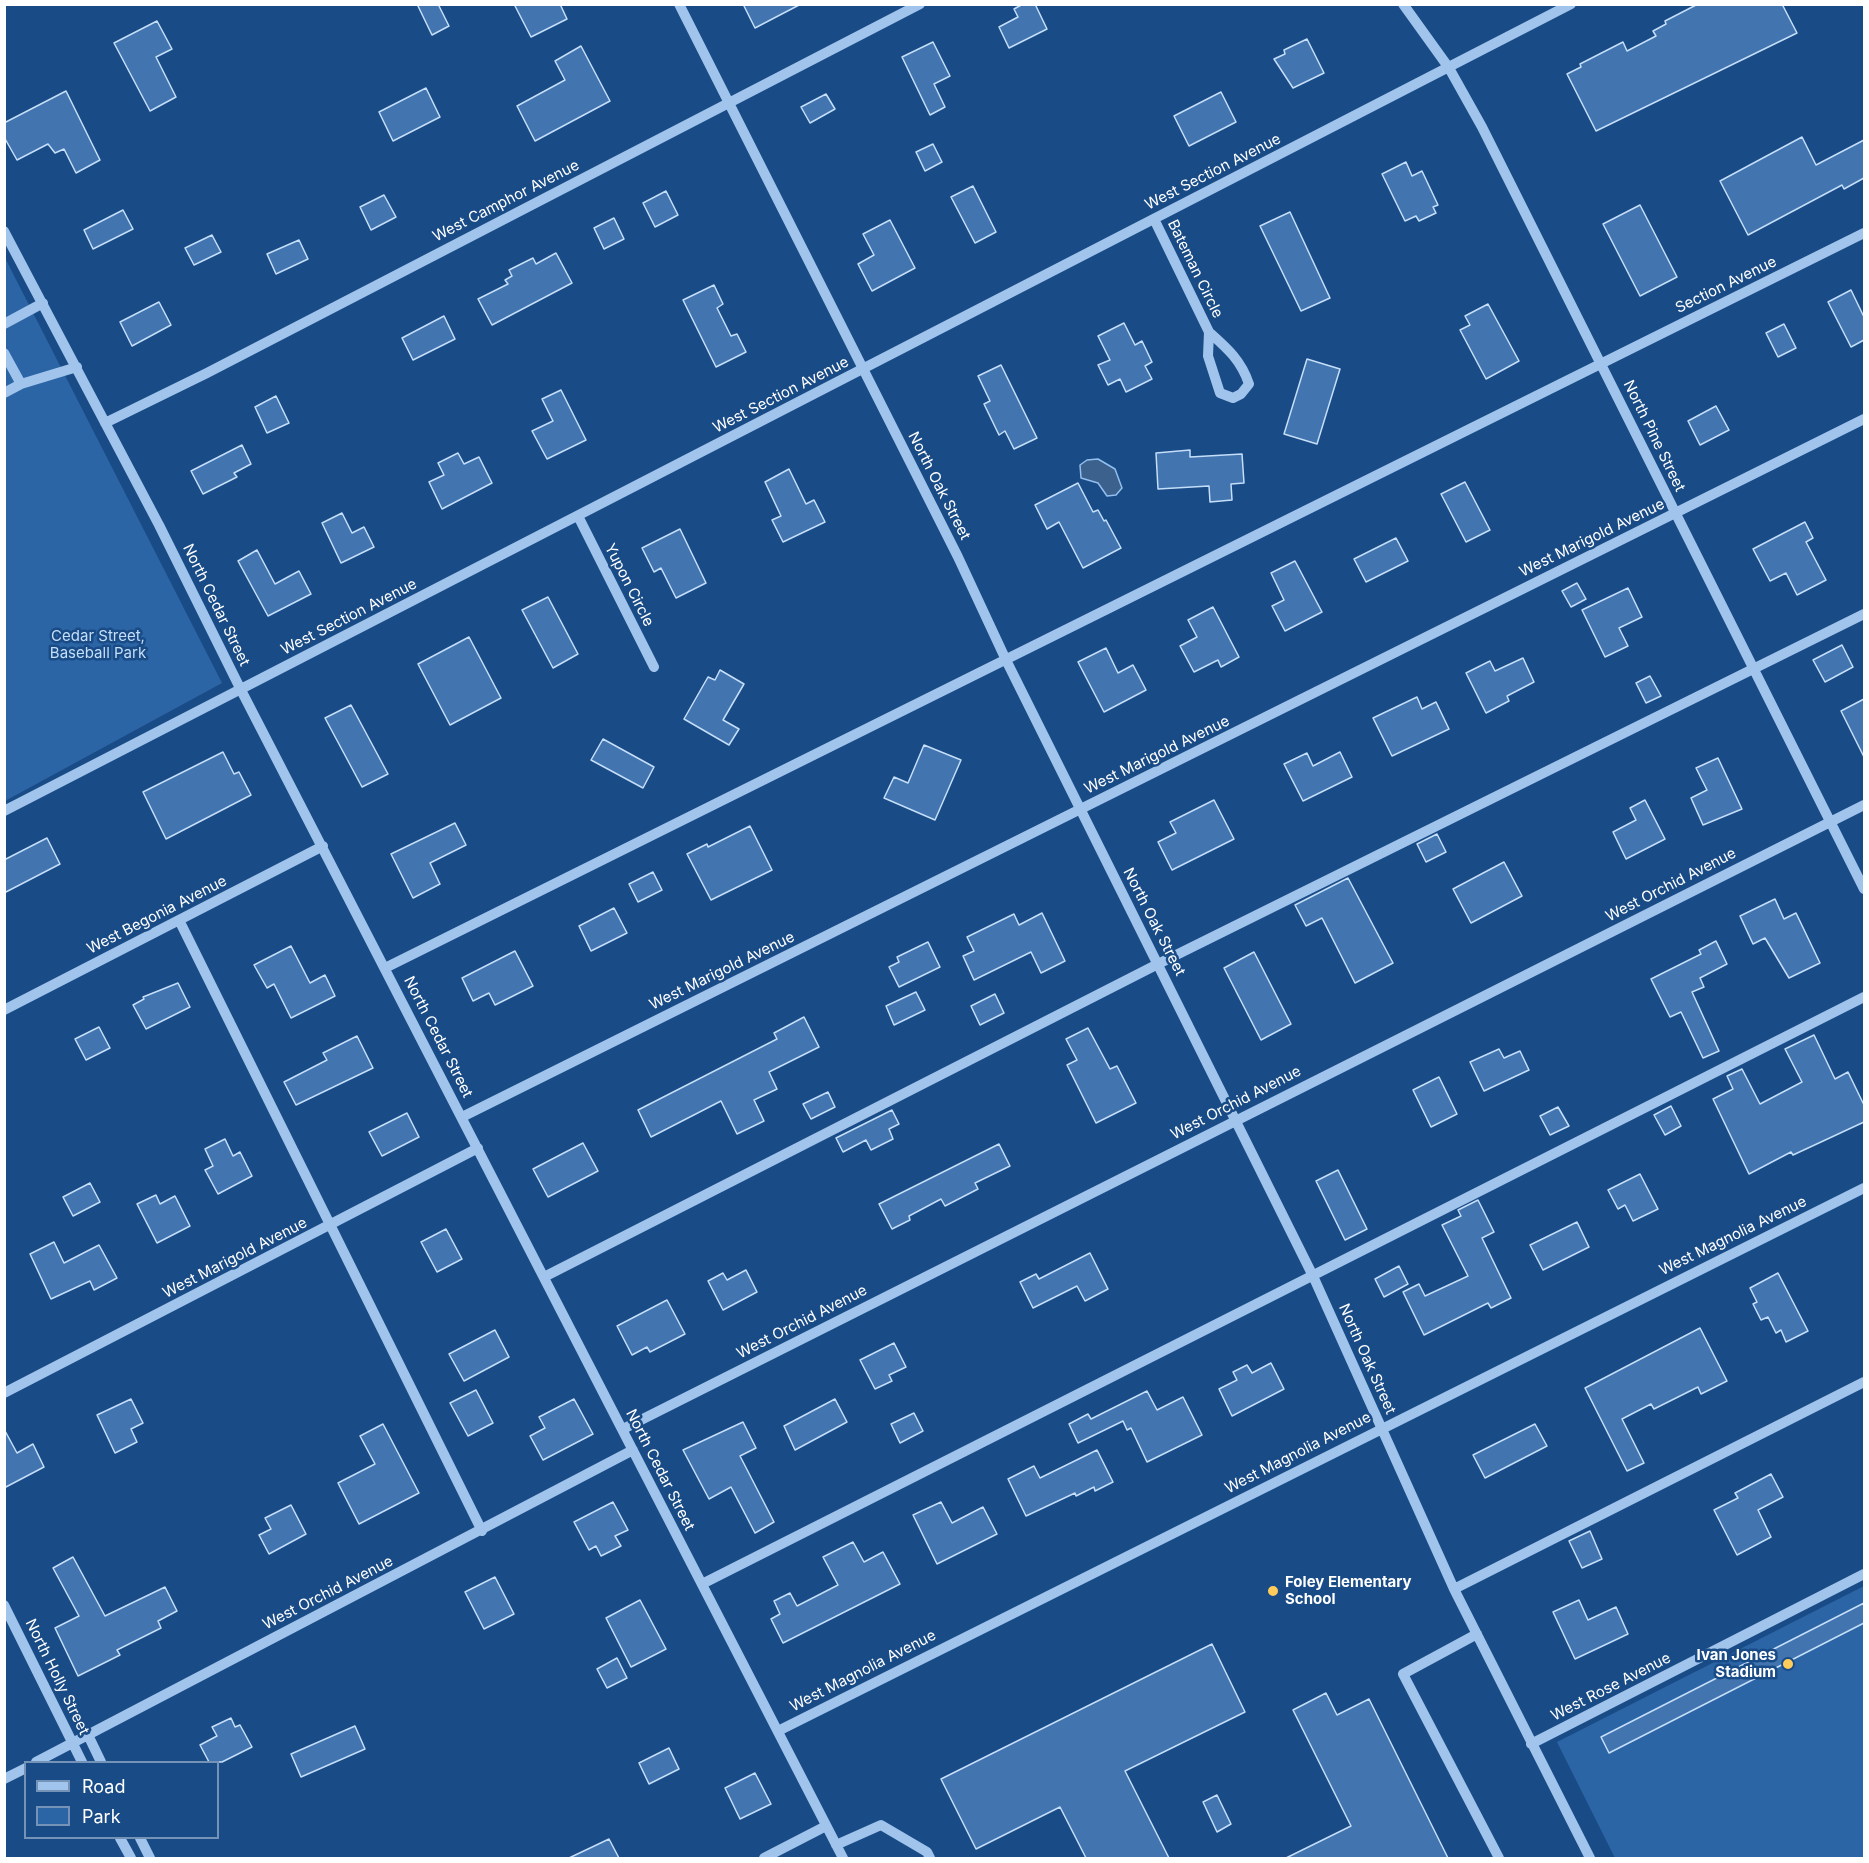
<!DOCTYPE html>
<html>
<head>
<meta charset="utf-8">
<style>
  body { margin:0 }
  #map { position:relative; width:1869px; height:1863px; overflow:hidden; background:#194b86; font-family:Inter,sans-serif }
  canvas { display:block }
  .frame { position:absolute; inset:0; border:6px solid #fff; pointer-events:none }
  .legend { position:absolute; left:24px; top:1761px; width:195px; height:78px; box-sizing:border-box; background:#194b86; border:2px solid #7593b6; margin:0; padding:8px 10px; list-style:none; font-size:18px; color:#fff }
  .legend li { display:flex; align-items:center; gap:12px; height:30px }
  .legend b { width:30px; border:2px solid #7593b6 }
</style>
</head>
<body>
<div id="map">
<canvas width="1869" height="1863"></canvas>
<div class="frame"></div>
<ul class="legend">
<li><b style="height:8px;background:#a0c4ec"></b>Road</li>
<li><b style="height:16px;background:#2c65a5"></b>Park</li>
</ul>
</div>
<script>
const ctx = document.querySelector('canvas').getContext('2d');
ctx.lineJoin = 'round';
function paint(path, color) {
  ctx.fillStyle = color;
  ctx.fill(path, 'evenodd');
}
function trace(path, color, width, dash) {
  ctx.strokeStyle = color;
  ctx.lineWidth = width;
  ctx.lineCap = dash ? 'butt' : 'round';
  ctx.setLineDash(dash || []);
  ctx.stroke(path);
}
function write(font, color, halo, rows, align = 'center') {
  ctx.font = font + ' Inter,sans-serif';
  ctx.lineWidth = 5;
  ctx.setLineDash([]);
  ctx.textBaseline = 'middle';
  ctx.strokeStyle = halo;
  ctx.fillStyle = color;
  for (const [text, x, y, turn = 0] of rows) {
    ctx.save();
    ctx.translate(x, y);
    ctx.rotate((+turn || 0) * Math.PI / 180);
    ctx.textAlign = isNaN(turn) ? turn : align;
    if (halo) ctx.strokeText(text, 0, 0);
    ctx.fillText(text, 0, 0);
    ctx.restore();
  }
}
paint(new Path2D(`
  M4,256L222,683L5,801H4Z
  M1864,1586V1858H1615L1557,1742Z`), '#2c65a5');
const water = new Path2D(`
  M1098,459L1115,469L1122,488L1116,495L1107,496L1098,483L1081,478L1080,465L1087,460Z`);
paint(water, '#3b618c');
trace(water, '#92bfef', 1.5);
const building = new Path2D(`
  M417,4H438L449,26L432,35Z
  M514,4H560L567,19L531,37Z
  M743,4H801L755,28Z
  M1023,4H1035L1047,29L1009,48L999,27L1018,17L1014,9Z
  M1698,4H1782L1797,33L1596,131L1567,74L1581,67L1580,64L1623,42L1627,51L1656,36L1653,31L1666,24L1665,21Z
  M157,21L172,49L156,57L176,97L150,111L114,43Z
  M1307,39L1324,73L1293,88L1274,59L1285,54L1284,50Z
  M933,42L950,76L934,84L945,107L930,115L902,57Z
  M581,46L610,101L535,141L517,106L565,80L555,61Z
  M426,88L440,117L393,141L379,112Z
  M66,91L100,160L76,173L64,149L55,153L48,144L17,160L4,137V123Z
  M1221,92L1236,122L1189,146L1174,116Z
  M826,94L835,109L810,123L801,107Z
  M1802,137L1816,165L1864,140V178L1844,189L1842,185L1748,235L1720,181Z
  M933,144L942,162L925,171L916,152Z
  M1406,162L1412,176L1422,171L1438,205L1433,207L1436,213L1419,221L1416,216L1405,221L1382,174Z
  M973,186L996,232L975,243L951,197Z
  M666,191L678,215L655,227L643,203Z
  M384,195L396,217L371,230L360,207Z
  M1640,205L1677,277L1640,296L1603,224Z
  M123,210L133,229L93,249L84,230Z
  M1290,212L1330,298L1301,311L1260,226Z
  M614,218L624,239L604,249L594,228Z
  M890,220L915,268L872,291L858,264L874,255L863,234Z
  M212,235L221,252L194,265L185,248Z
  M299,240L308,259L276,274L267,254Z
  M556,253L572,283L492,325L478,299L508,284L505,280L512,276L509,270L533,258L536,264Z
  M714,285L723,304L717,308L731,336L737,334L746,352L716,367L683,300Z
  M1851,290L1864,317V340L1851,347L1828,302Z
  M159,302L171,325L132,346L120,322Z
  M1488,304L1519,361L1486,379L1460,330L1470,325L1465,316Z
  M444,316L455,339L413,360L402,338Z
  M1124,323L1135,345L1142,341L1152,362L1145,366L1152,379L1126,392L1120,379L1108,385L1098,365L1110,360L1098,336Z
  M1784,324L1796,348L1778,357L1766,333Z
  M1307,359L1340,369L1317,444L1284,434Z
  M1001,365L1037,438L1014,449L1005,431L999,435L984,404L990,401L978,376Z
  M561,390L586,440L547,459L532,431L553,421L542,399Z
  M276,396L289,423L267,433L255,407Z
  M1716,406L1729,430L1700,445L1688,421Z
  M242,445L251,464L234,473L237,477L203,494L191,471Z
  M1190,450V457L1242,454L1244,483L1231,484L1232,500L1210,502L1209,486L1158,489L1156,453Z
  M458,453L464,464L479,457L492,483L442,509L429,482L444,475L438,463Z
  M789,469L806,504L814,500L825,522L783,542L772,520L781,516L765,482Z
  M1465,482L1490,530L1466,542L1441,494Z
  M1078,483L1093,512L1098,510L1104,521L1106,520L1121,548L1083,568L1059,522L1047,529L1035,505Z
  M342,513L352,533L364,527L374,547L341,563L322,523Z
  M1805,522L1813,538L1806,542L1826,580L1797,595L1786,573L1770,581L1753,549Z
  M680,529L706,583L676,598L661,568L654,572L642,548Z
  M1396,538L1408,561L1366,582L1354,559Z
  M257,550L275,584L299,571L311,594L268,616L238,561Z
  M1295,561L1322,612L1285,631L1272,606L1284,600L1271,573Z
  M1577,583L1586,599L1571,607L1562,591Z
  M1628,588L1642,617L1619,628L1628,646L1605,657L1582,610Z
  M548,597L578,654L553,668L522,610Z
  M1213,607L1239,657L1221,667L1218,660L1194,672L1180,646L1197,637L1188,620Z
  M469,637L501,698L450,725L418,664Z
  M1842,645L1853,667L1825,682L1813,660Z
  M1106,648L1118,673L1133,665L1146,690L1104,712L1078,662Z
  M1523,658L1534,682L1507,696L1509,701L1486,713L1466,673L1490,661L1495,671Z
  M720,670L744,684L723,720L739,729L729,745L684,719L708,677L715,680Z
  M1650,676L1661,696L1646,703L1636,683Z
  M1417,697L1422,709L1436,702L1449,729L1392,756L1373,718Z
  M1864,699V757L1841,711Z
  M351,705L388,774L362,787L325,718Z
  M603,739L654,767L643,788L591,760Z
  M924,745L961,760L935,820L884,798L894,777L908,783Z
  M223,752L234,774L239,772L251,795L166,839L143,792Z
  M1340,752L1352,777L1303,801L1284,764L1307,753L1313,766Z
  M1718,758L1742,809L1703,825L1691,798L1707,790L1696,768Z
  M1214,800L1234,839L1172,870L1158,842L1176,833L1170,822Z
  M1645,800L1665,839L1626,859L1613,832L1636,820L1630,808Z
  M455,823L466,845L430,863L440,884L413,898L391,854Z
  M750,826L772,870L711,900L687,854L707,844L708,847Z
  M1437,834L1446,852L1426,862L1417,844Z
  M47,838L60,864L4,893V860Z
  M1504,862L1522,896L1471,923L1453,889Z
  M653,872L662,890L638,902L629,884Z
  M1348,878L1393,963L1355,983L1322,918L1306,926L1295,905Z
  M1775,899L1784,919L1796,913L1820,963L1789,978L1765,938L1753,944L1740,916Z
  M614,908L627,933L591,951L579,926Z
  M1042,913L1065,961L1041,973L1031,952L974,980L963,956L974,951L967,937L1014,914L1019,925Z
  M1716,941L1727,964L1700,978L1704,987L1692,992L1719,1051L1703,1058L1681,1012L1670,1017L1651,979L1701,954L1699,950Z
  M928,942L940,967L899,987L889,967L899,962L897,957Z
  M291,946L310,983L325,975L335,996L291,1018L274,984L267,988L254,965Z
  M515,951L533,986L495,1005L489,993L473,1001L462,978Z
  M1254,952L1291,1024L1261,1040L1224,968Z
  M178,983L190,1007L146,1029L133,1005L144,999L143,997Z
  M916,992L925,1010L894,1025L886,1006Z
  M995,994L1004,1013L980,1025L971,1006Z
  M804,1017L819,1047L769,1072L777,1089L754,1100L764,1121L737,1134L721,1101L651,1137L638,1110L777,1039L774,1033Z
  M99,1027L110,1048L86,1060L75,1039Z
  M1088,1028L1110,1069L1117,1066L1136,1103L1096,1123L1067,1065L1077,1060L1066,1039Z
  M1814,1035L1835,1079L1848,1072L1864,1105V1122L1793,1155L1791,1152L1749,1174L1713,1099L1733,1089L1727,1076L1742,1069L1760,1104L1802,1082L1785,1049Z
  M357,1036L373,1068L296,1105L284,1082L327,1060L323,1053Z
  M1499,1049L1504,1058L1520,1051L1529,1070L1484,1091L1470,1062Z
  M1439,1077L1457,1114L1431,1127L1413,1090Z
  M828,1092L835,1107L811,1119L803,1104Z
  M1671,1106L1681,1126L1665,1135L1654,1115Z
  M1558,1107L1569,1126L1550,1135L1540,1116Z
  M892,1110L899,1124L889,1129L893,1139L871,1150L866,1140L843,1152L836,1138Z
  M407,1113L419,1137L382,1156L369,1132Z
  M225,1139L233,1156L240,1152L252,1176L218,1194L205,1170L213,1166L205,1149Z
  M583,1143L598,1171L548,1197L533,1169Z
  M999,1144L1010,1166L975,1183L978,1189L945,1206L941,1199L909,1216L910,1220L892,1229L879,1204Z
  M1338,1170L1367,1229L1345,1240L1316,1181Z
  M1640,1174L1658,1209L1633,1221L1625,1205L1618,1209L1608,1190Z
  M90,1183L100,1202L73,1216L63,1197Z
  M156,1195L160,1204L175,1196L190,1226L157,1243L137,1204Z
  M1478,1200L1494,1232L1482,1238L1511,1298L1491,1308L1488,1303L1424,1335L1403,1292L1419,1284L1425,1296L1468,1276L1442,1225L1461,1216L1458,1210Z
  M1577,1222L1589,1247L1543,1270L1530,1245Z
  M446,1229L462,1259L437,1272L421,1242Z
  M54,1242L64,1263L99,1245L117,1278L94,1290L90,1281L51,1299L30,1254Z
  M1090,1253L1108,1289L1085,1301L1077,1286L1033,1308L1020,1282L1036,1274L1039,1279Z
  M1399,1266L1408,1284L1384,1297L1375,1279Z
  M746,1270L757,1292L723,1310L708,1281L723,1273L727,1280Z
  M1778,1273L1808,1331L1786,1342L1781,1330L1776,1333L1768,1317L1761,1320L1753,1304L1757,1302L1750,1288Z
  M667,1300L685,1334L650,1352L647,1347L632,1355L617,1326Z
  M1700,1328L1727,1381L1701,1394L1698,1387L1654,1409L1651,1404L1622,1419L1644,1463L1627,1471L1585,1388Z
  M495,1330L509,1357L464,1381L449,1354Z
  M894,1343L906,1367L889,1375L892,1381L875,1389L860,1360Z
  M1271,1363L1284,1389L1232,1416L1219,1389L1237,1380L1233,1372L1247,1365L1252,1373Z
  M476,1390L493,1423L468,1436L450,1403Z
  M1147,1391L1157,1410L1183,1397L1202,1435L1147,1462L1131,1428L1127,1430L1123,1421L1078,1443L1069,1424L1088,1414L1091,1419Z
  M131,1399L143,1423L131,1429L137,1442L115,1453L97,1415Z
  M574,1399L593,1434L543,1460L530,1436L545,1428L539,1417Z
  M835,1399L847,1422L795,1450L784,1426Z
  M914,1413L923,1431L900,1443L891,1424Z
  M743,1422L756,1448L740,1456L774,1522L755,1533L731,1487L709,1499L683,1450Z
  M383,1424L419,1493L359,1524L338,1483L375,1464L360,1436Z
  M1535,1424L1547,1446L1485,1478L1473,1455Z
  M4,1429L17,1453L33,1444L44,1467L4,1488Z
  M1097,1450L1113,1482L1095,1491L1094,1487L1076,1496L1075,1493L1026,1516L1008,1479L1034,1466L1040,1478Z
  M1771,1474L1783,1497L1758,1510L1771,1537L1737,1555L1714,1510L1738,1498L1735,1493Z
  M613,1502L628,1530L615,1536L621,1546L601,1556L596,1546L589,1550L574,1522Z
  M941,1502L952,1523L983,1507L997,1534L937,1564L913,1515Z
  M291,1505L306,1534L269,1554L259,1535L271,1529L265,1518Z
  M1590,1531L1602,1559L1582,1568L1569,1541Z
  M853,1542L864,1562L883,1552L900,1584L783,1643L771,1619L780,1614L774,1601L790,1593L797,1606L838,1585L823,1557Z
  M73,1557L105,1616L165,1587L177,1611L158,1621L161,1628L117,1650L120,1655L78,1676L55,1628L79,1616L53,1568Z
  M495,1577L514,1614L484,1629L465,1592Z
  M640,1600L666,1649L631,1667L606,1618Z
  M1579,1600L1588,1620L1616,1607L1628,1634L1575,1659L1553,1612Z
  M1864,1603V1623L1609,1753L1601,1737Z
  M1212,1644L1245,1712L1125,1771L1169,1858H1086L1060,1807L976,1849L941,1779Z
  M617,1658L627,1678L607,1688L597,1669Z
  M1326,1693L1337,1715L1369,1699L1448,1858H1286L1351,1826L1293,1710Z
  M231,1718L235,1727L240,1725L252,1747L222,1762H209L200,1745L217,1736L212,1727Z
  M355,1726L365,1749L301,1777L291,1754Z
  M669,1748L679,1769L649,1784L639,1763Z
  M755,1773L771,1804L740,1819L725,1788Z
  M1217,1795L1231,1824L1217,1832L1203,1802Z
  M609,1839L619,1858H569Z`);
paint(building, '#4275b0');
trace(building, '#c5def9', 1.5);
trace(new Path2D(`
  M679,4L958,557L1006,660L1313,1276L1454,1589L1590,1858
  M1403,4L1449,68L1482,127L1864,889
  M1154,219L1209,332
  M4,231L159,525L241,690L843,1858
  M4,324L43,303
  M1209,332C1227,348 1241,360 1249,384L1241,394L1233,398L1220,393L1208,356Z
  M4,353L21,384
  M4,393L21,384L77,367
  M105,423L207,373L920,4
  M578,516L654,667
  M4,811L1571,4
  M179,920L482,1531
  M385,968L1864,233
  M4,1010L323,846
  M462,1117L1864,419
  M544,1277L1158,964L1864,614
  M4,1393L478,1148
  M623,1429L1864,805
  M702,1584L1864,997
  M1454,1589L1864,1382
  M4,1605L82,1762
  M1477,1634L1403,1674L1499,1858
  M778,1731L1864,1188
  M88,1735L101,1762
  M1531,1744L1864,1574
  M36,1762L633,1450
  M4,1779L26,1768
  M120,1838L131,1858
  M140,1838L150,1858
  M836,1845L881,1825L927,1852L930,1858
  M764,1858L826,1826`), '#a0c4ec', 10);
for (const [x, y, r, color] of [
  [1273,1591,6,"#ffcc5b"],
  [1788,1664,6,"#ffcc5b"]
]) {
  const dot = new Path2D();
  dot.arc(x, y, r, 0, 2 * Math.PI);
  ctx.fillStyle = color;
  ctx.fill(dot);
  trace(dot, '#194b86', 2);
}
write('15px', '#fff', '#194b86', [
  ["West Section Avenue",1213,172,-27],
  ["West Camphor Avenue",506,201,-27],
  ["Bateman Circle",1195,269,64],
  ["Section Avenue",1726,285,-26],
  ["West Section Avenue",781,395,-27],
  ["North Pine Street",1654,436,64],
  ["North Oak Street",939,486,63],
  ["West Marigold Avenue",1592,538,-26],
  ["Yupon Circle",629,585,63],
  ["North Cedar Street",216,605,64],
  ["West Section Avenue",349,617,-27],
  ["West Marigold Avenue",1157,755,-26],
  ["West Orchid Avenue",1671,885,-27],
  ["West Begonia Avenue",157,915,-27],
  ["North Oak Street",1154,922,63],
  ["West Marigold Avenue",722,971,-26],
  ["North Cedar Street",438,1037,63],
  ["West Orchid Avenue",1236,1103,-27],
  ["West Magnolia Avenue",1733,1236,-26],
  ["West Marigold Avenue",235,1258,-27],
  ["West Orchid Avenue",802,1322,-27],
  ["North Oak Street",1367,1359,66],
  ["West Magnolia Avenue",1298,1453,-27],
  ["North Cedar Street",660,1470,63],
  ["West Orchid Avenue",328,1593,-27],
  ["West Magnolia Avenue",863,1671,-27],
  ["North Holly Street",57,1677,64],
  ["West Rose Avenue",1611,1687,-27]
]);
write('15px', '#c5def9', '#194b86', [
  ["Cedar Street,",98,636],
  ["Baseball Park",98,653]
]);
write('bold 15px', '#fff', '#194b86', [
  ["Foley Elementary",1285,1582],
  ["School",1285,1599],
  ["Ivan Jones",1776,1655,"right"],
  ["Stadium",1776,1672,"right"]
], 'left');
</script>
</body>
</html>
